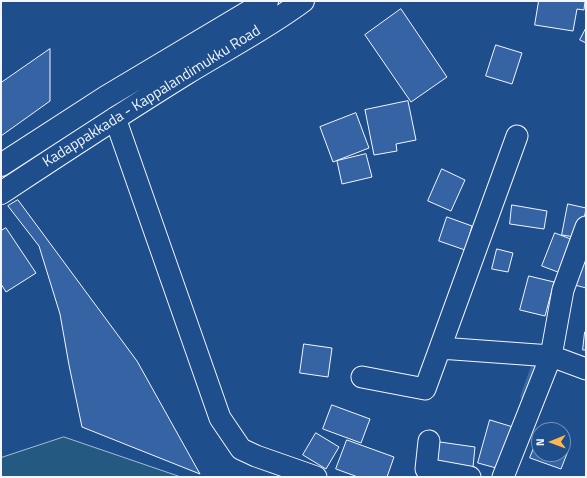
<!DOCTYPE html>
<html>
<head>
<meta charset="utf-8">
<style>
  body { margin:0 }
  #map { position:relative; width:587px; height:478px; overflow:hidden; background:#1f4e8c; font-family:"Titillium Web",sans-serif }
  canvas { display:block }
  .frame { position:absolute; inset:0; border:2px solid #f2f6ff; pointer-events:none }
  .north { position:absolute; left:531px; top:422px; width:40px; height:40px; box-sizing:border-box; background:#1f4e8c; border:1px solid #7391ba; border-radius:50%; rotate:269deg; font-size:11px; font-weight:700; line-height:16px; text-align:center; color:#f2f6ff }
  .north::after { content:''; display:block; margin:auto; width:14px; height:18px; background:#ffb74d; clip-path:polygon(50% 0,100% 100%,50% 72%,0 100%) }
</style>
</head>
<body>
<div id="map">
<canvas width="587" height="478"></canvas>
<div class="frame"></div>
<div class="north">N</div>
</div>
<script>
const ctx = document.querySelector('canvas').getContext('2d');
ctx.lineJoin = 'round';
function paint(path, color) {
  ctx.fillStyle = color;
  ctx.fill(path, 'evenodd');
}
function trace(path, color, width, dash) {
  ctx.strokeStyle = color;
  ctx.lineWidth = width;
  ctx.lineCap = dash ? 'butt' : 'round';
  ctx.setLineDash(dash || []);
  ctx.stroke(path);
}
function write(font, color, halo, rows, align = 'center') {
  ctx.font = font + ' "Titillium Web",sans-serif';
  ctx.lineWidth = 3;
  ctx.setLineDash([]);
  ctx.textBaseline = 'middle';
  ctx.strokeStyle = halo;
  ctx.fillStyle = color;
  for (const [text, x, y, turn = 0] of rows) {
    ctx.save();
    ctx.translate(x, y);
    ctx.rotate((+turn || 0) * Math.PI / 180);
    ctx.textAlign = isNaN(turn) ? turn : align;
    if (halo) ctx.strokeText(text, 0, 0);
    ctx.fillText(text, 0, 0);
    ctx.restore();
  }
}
const green = new Path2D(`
  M64,437L181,477H1V458Z`);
paint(green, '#245a82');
trace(green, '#a8bbd7', 1);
trace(new Path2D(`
  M524,396L538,357`), '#3b69a3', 7);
const building = new Path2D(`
  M539,1H585L584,10L577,9L573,31L535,25Z
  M401,9L447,77L411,102L365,35Z
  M586,28V43L580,40Z
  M496,45L522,53L512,84L486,76Z
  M50,49V101L1,136V83Z
  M408,101L416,140L396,144L397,151L374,155L365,110Z
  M356,113L369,148L333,162L320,127Z
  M366,154L372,177L342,184L337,161Z
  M442,169L465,180L451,211L428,201Z
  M18,200L137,361L200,474L82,427L69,365L60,314L39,246L8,206Z
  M568,204L586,208L581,238L562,235Z
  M512,205L547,211L544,229L510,224Z
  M447,217L472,226L465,250L439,241Z
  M6,228L36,273L6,292L1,284V231Z
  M555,233L576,241L563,274L542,266Z
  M497,249L513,253L508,272L492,269Z
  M576,261L586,264V288L571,284Z
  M529,276L554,282L545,316L520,310Z
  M585,332H586V350H583Z
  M304,344L332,348L328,377L300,373Z
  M332,405L370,419L361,443L323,429Z
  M490,420L513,427L500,469L478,463Z
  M316,433L339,447L326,469L303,455Z
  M347,440L394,457L387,477H358L336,469Z
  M537,440H539V454H563V449L568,451L561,469L530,458Z
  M433,441L475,447L473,467L431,462Z`);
paint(building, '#3563a3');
trace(building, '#f2f6ff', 1);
const minor = new Path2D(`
  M115,118L220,418L241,449L256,456L316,477
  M517,136L440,348L551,356L586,369
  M362,377L425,389L440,348
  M429,441L426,469L470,477
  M503,477L551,356L563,290L586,227`);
const secondary = new Path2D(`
  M1,165L106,97L267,1
  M1,193C63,152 124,112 187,73C226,49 267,28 303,1`);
trace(minor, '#f2f6ff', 23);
trace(secondary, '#f2f6ff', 24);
trace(minor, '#1f4e8c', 21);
trace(secondary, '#1f4e8c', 22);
write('15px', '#f2f6ff', '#1f4e8c', [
  ["Kadappakkada - Kappalandimukku Road",152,97,-32]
]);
</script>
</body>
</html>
